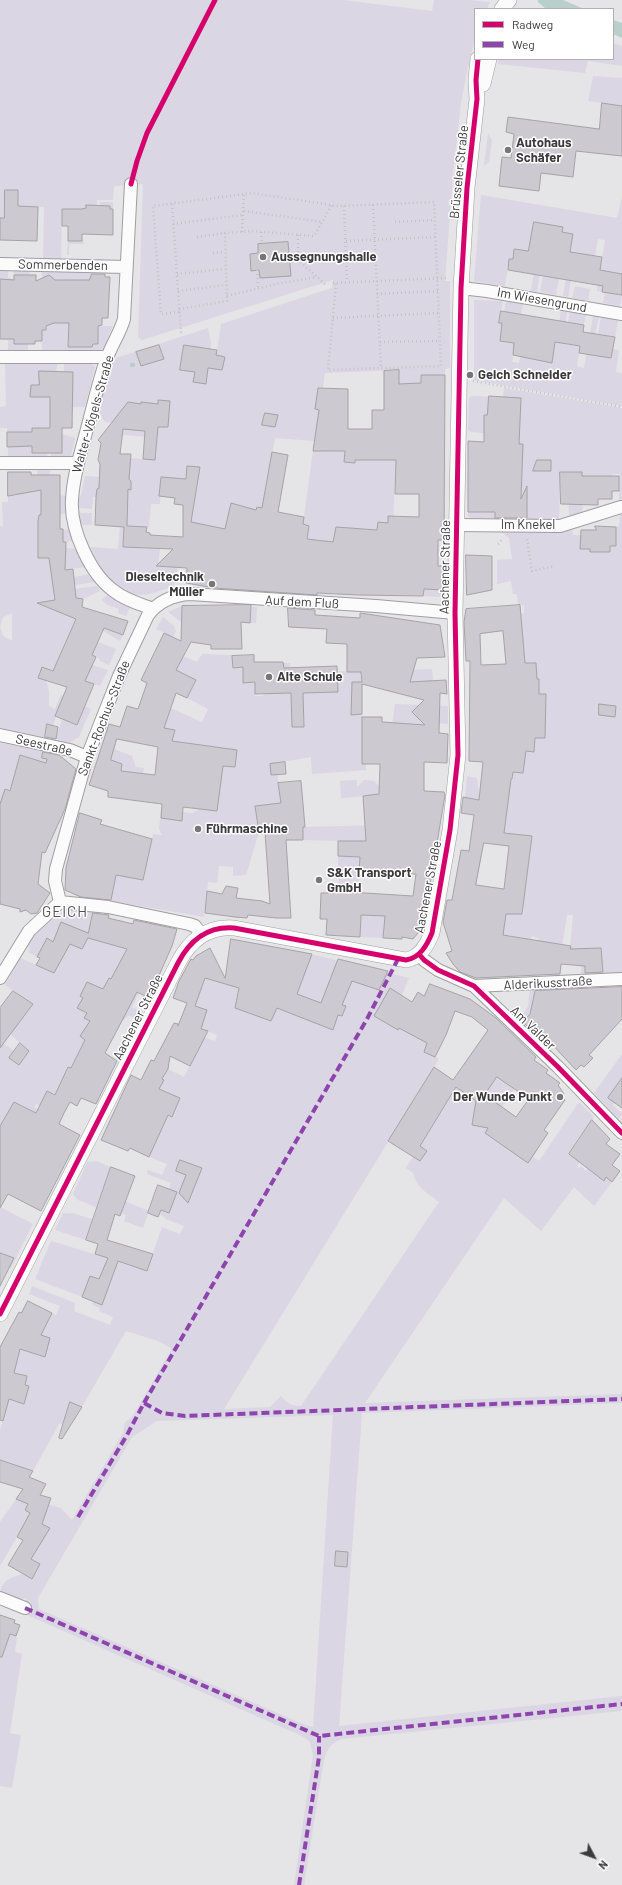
<!DOCTYPE html>
<html>
<head>
<meta charset="utf-8">
<style>
  body { margin:0 }
  #map { position:relative; width:622px; height:1885px; overflow:hidden; background:#e5e4e6; font-family:Barlow,sans-serif }
  canvas { display:block }
  .legend { position:absolute; left:474px; top:8px; width:140px; height:52px; box-sizing:border-box; background:#fff; border:1px solid #b1b0b1; margin:0; padding:5px 7px; list-style:none; font-size:12px; color:#3b3a3c }
  .legend li { display:flex; align-items:center; gap:8px; height:20px }
  .legend b { width:20px; border:1px solid #b1b0b1 }
  .north { position:absolute; left:574px; top:1837px; width:40px; height:40px; -webkit-text-stroke:3px #fff; paint-order:stroke; rotate:131deg; font-size:11px; font-weight:700; line-height:16px; text-align:center; color:#3b3a3c }
  .north::after { content:''; display:block; margin:auto; width:14px; height:18px; background:#3b3a3c; clip-path:polygon(50% 0,100% 100%,50% 72%,0 100%) }
</style>
</head>
<body>
<div id="map">
<canvas width="622" height="1885"></canvas>
<ul class="legend">
<li><b style="height:5px;background:#d6006c"></b>Radweg</li>
<li><b style="height:5px;background:#8e44ad"></b>Weg</li>
</ul>
<div class="north">N</div>
</div>
<script>
const ctx = document.querySelector('canvas').getContext('2d');
ctx.lineJoin = 'round';
function paint(path, color) {
  ctx.fillStyle = color;
  ctx.fill(path, 'evenodd');
}
function trace(path, color, width, dash) {
  ctx.strokeStyle = color;
  ctx.lineWidth = width;
  ctx.lineCap = dash ? 'butt' : 'round';
  ctx.setLineDash(dash || []);
  ctx.stroke(path);
}
function write(font, color, halo, rows, align = 'center') {
  ctx.font = font + ' Barlow,sans-serif';
  ctx.lineWidth = 3;
  ctx.setLineDash([]);
  ctx.textBaseline = 'middle';
  ctx.strokeStyle = halo;
  ctx.fillStyle = color;
  for (const [text, x, y, turn = 0] of rows) {
    ctx.save();
    ctx.translate(x, y);
    ctx.rotate((+turn || 0) * Math.PI / 180);
    ctx.textAlign = isNaN(turn) ? turn : align;
    if (halo) ctx.strokeText(text, 0, 0);
    ctx.fillText(text, 0, 0);
    ctx.restore();
  }
}
paint(new Path2D(`
  M0,0H343L432,11L434,0H468L490,2L487,9H475V39L467,71L461,103L453,173L445,281H450V368L445,369V375H421V410H399V370L325,373L315,441L275,438L256,545C227,530 223,524 190,529L198,480L161,477L160,504H151L149,527L127,526L128,489L131,487V481L129,479V458L155,460L157,438L117,434V423L105,422L98,410L105,383L116,358L208,328L211,343L209,363L215,364L221,324L332,288L333,280L142,340L138,337L143,184L114,186L113,200H97V205L100,206V202H113V235L82,234V241H84V244H69V255H67L69,212L62,211L61,262L43,261L44,207L9,208L0,226Z
  M613,43L622,46V66L588,61L585,73L498,64L499,59H613Z
  M593,76L622,78V106L588,101Z
  M488,134L492,140L489,162L484,166Z
  M481,195L617,218L622,196V274L609,271L607,281H604L602,292L597,291L605,240L598,239L595,256L579,254L573,270L568,297L563,296L573,234L560,232L541,264L537,292L531,291L540,236L530,252L514,249L513,259H509L505,286L474,281Z
  M0,267H8V278L14,279L42,299V268L92,269V285L98,326H113L104,348L96,353L42,354V330L35,327V344H28V350H8V340L1,339Z
  M14,267L30,268V272L28,275H14Z
  M543,276L559,279L556,295L540,292Z
  M575,286L590,289L588,301L572,298Z
  M605,293L622,295L620,306L603,303Z
  M474,300L503,301L499,322L502,323L501,333L517,336L512,362L519,363L522,349L545,362H552L561,311L567,312C565,323 566,332 564,344L580,346L577,366L584,368L593,316L599,317L593,344L595,355L611,358L613,349L619,350L616,372L622,373V406L474,380Z
  M506,301L523,304L521,314L504,312Z
  M570,312L586,315L584,325L568,322Z
  M601,317L618,320L615,337L598,334Z
  M88,362L95,367L85,407H62L58,421L73,422V428H32V434H62L75,438L71,456H51V453H48L47,456H8L7,428H0V407L6,406L5,364L58,363L56,371L64,372V363Z
  M504,388L622,408V500L619,501V474H612V476L583,499L582,512L569,516L568,488L560,487L559,519H527V507H521L522,487L503,486L496,434L471,432L468,430L469,398L472,396L503,397Z
  M313,451L381,452L396,460L393,523H385V530L352,528V533L335,531L333,544L317,540L307,542L309,526L303,524Z
  M37,468H51L45,494L66,496V513L60,515H47V521H38V528L69,530L73,541L66,542V548L76,549L86,567L63,570L76,618L57,662L88,664L108,670L100,686L42,667L49,691V706L55,709L61,695L63,696L53,726L47,728L44,737L0,728V526H3L2,502H8V495H15V492H30V483L37,486ZM12,613V641L3,636L0,627L3,617Z
  M85,476L100,477L99,497H93L92,509L79,508V498L81,496Z
  M468,512H495V519L471,518L468,516Z
  M79,513H92V525H81Z
  M620,513H622V975L596,976L595,965H593V976H581V962L570,949L573,915H567L562,947L538,941L539,938L532,936L531,939L506,935L494,937L500,914H524L523,905L532,836L504,833L508,803L465,798L467,776L477,778L480,798L502,778L512,779L513,772L523,773L524,764L522,756H526L527,737L545,738L531,692L530,663L506,664L505,651L519,614L524,613V605H518L517,594H513L511,581L497,584V560L512,559L509,538L500,531L562,532L572,529L573,535H581V549H595L616,546V526H619Z
  M120,526L124,527L123,547L160,549L158,567H178L173,587C161,590 143,598 130,594C110,588 98,564 90,547L118,549Z
  M90,574L95,582L75,585L73,577Z
  M97,586L100,591L83,599H65L76,597L75,589Z
  M424,589L444,590L443,597L423,596Z
  M107,595L133,607L132,609L130,608L126,616L118,613L119,609L107,605L102,600Z
  M182,606L181,622L168,612Z
  M252,607H257L256,623H241V617H251Z
  M163,617L174,626L176,631L173,637L156,629Z
  M90,623L123,635L120,641Z
  M98,642L116,649L109,665L100,661L99,658L92,655Z
  M202,654L232,655L233,668L243,667V683H255V696H263L283,663H290L292,727H304L303,693L338,692L337,671L361,672L362,703L351,707V714H362V747L366,764V770L312,774L311,757L276,763L281,803L255,807L259,832L246,875L233,876V867L219,866L217,883L208,882L204,917L111,901L116,874L143,880L153,834L162,835L159,829L161,810L192,813L200,809L222,766L235,767L237,750L197,745L142,735L153,723L164,727L170,711L143,696L202,722L208,709L187,698L196,681L169,674L178,656L182,658L185,657L197,662Z
  M432,669L433,681L409,682L404,670Z
  M395,704L448,706V724L432,723L409,731L391,734Z
  M85,706L91,709L79,737L69,743L56,739L62,719L76,725Z
  M0,743L49,752L46,763L20,755L11,791L5,789L0,806Z
  M114,749L132,756L136,767L144,768L143,774L121,771L111,761Z
  M356,780L357,781V787L364,780L374,781L379,786V795L341,798L340,781Z
  M384,825L383,842L303,840V827Z
  M338,856L360,857V870H365V879L359,878V894L339,893Z
  M371,907L386,914L383,938L360,937L361,915L371,916Z
  M66,910H95L94,915L123,921L115,946L126,949L123,957L161,972L149,998L139,993L132,1007L142,1012L133,1029L132,1027L134,1019L131,1016H128L119,1024L87,1006L84,1012L90,1015L101,1027L95,1046L71,1069L68,1067L65,1073L64,1099L47,1091L42,1101L45,1108L36,1104L34,1107L41,1111L39,1114L14,1102L0,1126V1041L24,1058L29,1051L10,1034L33,1004L5,985L20,958L48,970L51,964L28,952L30,948L27,946C36,930 49,918 66,910Z
  M298,951L409,978L402,995L408,1000L433,1029L429,1053L439,1059L224,1409L270,1407L281,1396C287,1403 292,1406 301,1406L439,1202C427,1192 417,1189 413,1173L406,1168L459,1084L482,1099L503,1068L521,1080L502,1107L516,1117L532,1145L538,1149L533,1157L539,1161L579,1102L594,1117L569,1153L580,1162L577,1167L579,1168L581,1166L586,1171L588,1168L605,1174L612,1182L594,1206L574,1187L541,1231L504,1198L365,1403L622,1394V1403L362,1413L339,1726L622,1696V1711L342,1739C331,1743 328,1748 324,1759L304,1885H294L313,1755L310,1742L304,1737L18,1611L27,1598L18,1600L0,1592C2,1580 12,1577 22,1574L32,1579L40,1564L31,1559L37,1549L17,1537L0,1566V1522L23,1489L40,1495L37,1501L61,1508L72,1520L123,1433L125,1422L132,1417L172,1349L158,1341L126,1331L73,1422L59,1424L33,1471L0,1460V1430L5,1414L0,1412L4,1398L18,1402L27,1377L14,1372L19,1348L45,1357L35,1344L41,1319L48,1321L52,1313L56,1315L60,1306L29,1294L32,1286L75,1303L74,1311L110,1325L113,1317L99,1311L100,1308L92,1305L93,1301L35,1279L51,1241L147,1270L162,1227L180,1234L184,1226L166,1219L160,1214L171,1183L147,1174L148,1170L162,1175L167,1164L130,1149L142,1120L162,1128L167,1116L160,1112L172,1117L180,1098L159,1089L168,1069L184,1077L203,1040L197,1035L215,1041L217,1035L200,1028L206,1014L197,1011L199,1007L192,1004L205,978L240,983L236,999L274,1013ZM333,1415L313,1727L305,1725L39,1609L38,1598L132,1437L157,1421Z
  M539,988L537,997H533L532,1004L535,1005L525,1019L527,1021L526,1023L521,1018L528,1006L530,989Z
  M622,1054V1108L615,1103L612,1105L622,1113L619,1119L594,1093Z
  M96,1161L111,1167L96,1207L78,1200L73,1194L87,1162Z
  M125,1201L149,1211L143,1228L124,1221L126,1215L121,1213Z
  M0,1207L33,1224L11,1268L0,1264Z
  M63,1213H72L92,1219L86,1240L55,1230Z
  M10,1634L17,1637L15,1652L22,1654L10,1733L21,1735L12,1788L0,1786V1640Z`), '#dad6e3');
paint(new Path2D(`
  M538,0H563L584,9H546L538,2Z
  M613,20L622,23V38L613,34Z`), '#b8d0c9');
trace(new Path2D(`
  M132,365H133`), '#b8d0c9', 4.5);
const building = new Path2D(`
  M602,103L622,106V156L576,151L573,177L541,173L539,191L499,186L502,157L511,158L514,134L506,132L508,117L599,129Z
  M5,190H18V206L38,207L37,241L0,240V218H4Z
  M86,205L110,206V209H113V235L82,234V241H68V226H62V209H82L86,208Z
  M534,222L563,227L562,232L573,234L570,252L602,257L600,270L622,274V295L602,292L603,286L508,270L509,259H513L514,249L528,251Z
  M288,242L291,276L260,278L259,270L251,271L250,254L258,253V244Z
  M92,274H105V277H110L108,318H102V325L98,326V344H93L92,347H68L69,323H54L46,326V330H42V341H35V344H14V339H0V279L14,280V275H36V281L49,275L55,280H89Z
  M501,311L584,325L583,332L615,337L611,358L579,353L580,346L555,342L552,363L513,355L514,343L500,341L502,323H499Z
  M159,345L164,359L141,366L136,352Z
  M184,345L217,350L216,355L225,357L222,370L208,368L206,384L193,382L195,372L180,370Z
  M399,370V384L421,383V375H445L444,540H438V566H444V590L424,589L423,596L359,595L317,593V595L214,588L186,583L187,568L156,566L173,549L123,547L124,527L95,525L96,497L97,489L99,488L100,464L98,460L101,443L98,440L128,402L141,404V402L158,404V400L170,401L168,427H158L155,460L143,459L145,431L123,429L120,454H131L129,479L131,481V490L128,489L127,526L147,527L146,532L150,533V535L183,537V505L174,504L175,498L159,496L161,477L186,479L187,466L200,467L191,522L225,529L231,503L256,510L257,507L262,508L272,452L288,455L278,512L304,517L303,524L309,526L307,539L333,542L336,527L377,530L378,522L388,523V516L419,517V494H395L396,460H355V463L344,462L345,451H313L319,410L315,409L318,388L348,389V429H372V410H384V371Z
  M39,371L73,372L72,428H62V453H32V446L7,447V432H32V428H50V397H30L31,385H39Z
  M489,396L521,398L519,444H523L521,499L527,486V518H495V512H468V441L484,442V415H487Z
  M265,413L278,415L275,427L262,425Z
  M537,460H551V471H533Z
  M8,472H31V475H60V529H63V542H66L65,570L73,569L76,598L83,599L82,607L128,621L123,635L104,628L92,655L96,657L85,681L94,684L77,725L55,716L67,687L38,678L42,667L53,671L76,619L37,603L55,600L49,558H38V521L39,515H41V490L8,496Z
  M560,472H582V476H619V491H612V499H598V505L561,504Z
  M595,526L616,527V546H610V552H590V549H580L581,530H596Z
  M466,555L492,556V590L467,595Z
  M251,605L250,623L241,622L242,649H211V645L191,642L176,670L196,680L187,698L176,693L164,728L175,730L172,741L237,750L235,767L223,766L217,811L183,807L182,821L161,818L162,804L108,797V791L89,785L109,724L120,727L127,706L138,709L147,683L141,680L164,633L181,641L182,606ZM117,739L158,747L155,775L121,771L122,764L111,760Z
  M520,605L525,663H536L537,679H539V694H546L545,738H535L534,752L526,751L523,773L513,772L512,779H511L504,833L532,836L522,914H506L503,935L571,946L570,949L601,948L603,972L585,973V966L561,964L560,974L476,978L460,972L453,964L446,953L452,951L443,922L447,900H452L461,850L469,851L474,815L461,813L463,797L479,800L483,762L469,761L470,661H466L464,622L466,609ZM503,631L506,664L481,665L480,634ZM484,843L509,846L504,889L476,885Z
  M288,608L315,610V615L360,618V613L440,625L445,657L417,658L410,682L446,680L447,694L440,693L439,733L448,734L447,763L424,762V791L444,792L445,795L423,927L413,939L402,937V939L383,938L385,916L361,915L360,937L326,935L327,919H320L321,893H333V891L413,896L416,874L359,873L360,857L338,856V841H366L363,796L379,794L380,764H362V717H382V722L425,725L412,712L424,700L362,684V714L351,715L352,682H362L361,672H347V644L326,643L327,629L289,627Z
  M254,655V662H283L284,668L337,666L338,692L303,693L304,727H292L291,693L255,694V682L243,683V667L233,668L232,656Z
  M599,704L616,706L615,717L599,715Z
  M47,724L58,727L56,739L45,737Z
  M43,752L59,755L76,769L65,809L45,853L42,852L38,884L50,893L37,913L31,914L26,910L20,912V909L0,904V804L5,789L10,791L20,755L46,763L47,759L42,758Z
  M285,762L286,774L271,775L270,764Z
  M301,781L305,827H303V840H286L291,918H276L248,915L247,918L235,917L205,913L207,891L222,894L226,886L238,888L236,898L262,901L270,904L265,832H259L255,806L281,803L278,783Z
  M80,813L102,820L100,824L152,839L143,880L116,875L111,900L81,897L65,890L66,868Z
  M93,913L109,915L108,918L133,924L134,920L177,929L172,946L149,998L137,992L114,1036L105,1053L117,1061L96,1104L81,1098L77,1106L70,1102L64,1113L59,1124L80,1135L41,1211L8,1194L0,1208V1126L14,1102L36,1113L47,1091L55,1095L68,1067L71,1068L85,1040L80,1036L90,1021L84,1018L87,1013L77,1008L83,998L80,996L87,982L103,989L109,978L111,979L127,949L88,938L82,949L70,944L54,973L36,965L40,958L37,957L47,938L53,942L61,922L88,933Z
  M231,939L312,954L297,994L321,1003L338,959L388,971L379,990L352,981L342,1005L346,1006L342,1016L338,1015L333,1030L277,1008L271,1021L235,1008L239,988L205,978L195,1006L207,1010L201,1029L208,1031L190,1066L170,1056L168,1069L162,1079L164,1080L159,1089L180,1098L172,1117L168,1115L149,1157L130,1148L128,1151L101,1140L131,1075L141,1080L151,1060L154,1061L174,1023L178,1024V1026L187,1003L173,998L179,981L191,959L193,960L196,956L210,948L225,978Z
  M430,984L470,999L496,1018L536,1057L534,1060L548,1070L546,1073L560,1083L558,1085L564,1094L561,1098L565,1100L544,1130L548,1133L528,1163L485,1133L488,1128L472,1125L476,1101L456,1087L420,1146L427,1151L420,1161L388,1141L434,1067L453,1080L488,1030L472,1017L455,1011L446,1035L435,1057L424,1052L427,1043L399,1028L398,1030L374,1016L390,988L412,1002L418,992L424,996ZM497,1077L529,1099L516,1117L485,1095Z
  M622,987V1019L589,1055L593,1058L584,1067L581,1065L576,1070L549,1041L546,1045L523,1022L530,1014L535,991Z
  M13,991L33,1004L0,1048V1008Z
  M20,1043L29,1051L19,1065L9,1058Z
  M622,1078V1108L608,1098Z
  M592,1120L610,1139L606,1144L620,1154L612,1165L620,1171L612,1182L606,1177L604,1181L569,1154Z
  M180,1160L202,1168L188,1203L179,1193L186,1175L176,1171Z
  M111,1167L135,1176L120,1216L115,1214L107,1240L153,1254L147,1271L118,1261L102,1305L82,1297L90,1276L99,1279L108,1258L95,1254L98,1244L86,1240Z
  M158,1185L177,1192L169,1213L161,1210L158,1217L148,1213Z
  M0,1253L14,1258L0,1286Z
  M28,1301L52,1313L41,1335L50,1338L45,1357L20,1349L14,1373L27,1376L25,1385L29,1386L24,1404L9,1399L3,1421L0,1420V1347L19,1312L21,1313Z
  M70,1402L82,1407L62,1439L59,1438Z
  M0,1460L33,1471L29,1477L46,1484L40,1495L51,1498L42,1524L50,1528L31,1559L40,1564L32,1579L8,1565L23,1540L17,1537L30,1513L25,1510L28,1504L16,1499L23,1489L0,1482Z
  M336,1551L348,1552L347,1567L335,1566Z
  M0,1615L15,1620L14,1623L20,1625L16,1636L10,1634L2,1657H0Z`);
paint(building, '#ccc9d0');
trace(building, '#a4a3a5', 1);
const minor = new Path2D(`
  M131,184L124,319C120,333 112,344 107,358C99,379 94,403 88,425C82,449 73,475 72,500C70,529 90,574 114,591C125,600 140,604 153,609
  M0,264L126,267
  M461,288L487,291L622,314
  M0,357H107
  M0,463H78
  M456,525L560,526L621,507
  M0,735L70,750L87,757
  M60,902L55,881L56,869L87,757L119,676L148,615C158,602 173,595 190,594L376,606L455,613
  M60,902L108,907L189,924L195,926L202,935
  M419,954L424,960L438,970L474,986L558,1067L622,1133
  M0,978L29,931L60,902
  M474,986L622,979
  M0,1598L25,1608`);
const tertiary = new Path2D(`
  M502,9L509,0
  M483,84L489,59
  M0,1314L178,963C190,940 208,926 234,928L406,960C420,958 427,945 432,933L450,830L458,755L455,613L461,288L467,188L477,99L476,80L478,59`);
trace(minor, '#9f9ea0', 14);
trace(tertiary, '#9f9ea0', 16);
trace(new Path2D(`
  M172,204L181,333
  M373,205L381,368
  M344,206L347,282
  M244,211L323,222
  M395,222L435,220
  M173,224L243,215
  M242,232L244,195
  M261,232L262,244
  M298,235V260L326,285
  M197,237L225,233
  M346,241L435,237
  M213,253L225,252
  M277,261L298,260
  M257,270L258,288
  M177,274L225,269
  M333,283L447,278
  M178,291L226,285
  M377,294L438,291
  M227,296L276,284L317,277
  M179,309L227,301L225,233L252,231L314,236L332,205
  M179,312L161,314L153,206L252,193L338,206L434,202L441,366L328,370L336,283
  M333,318L438,313
  M380,342L439,341
  M473,381L622,407
  M527,539L532,571L555,566
  M498,544L503,539`), '#c3c3c4', 2.5, [1, 3]);
trace(minor, '#fbfbfb', 12);
trace(tertiary, '#fbfbfb', 15);
trace(new Path2D(`
  M144,1403L367,1019L398,959
  M78,1517L127,1435L144,1403L162,1413L185,1416L622,1399
  M25,1608L319,1736L622,1704
  M299,1885L319,1757V1736`), '#8e44ad', 4, [8, 4]);
trace(new Path2D(`
  M131,184L137,161L147,133L215,0
  M419,954L424,960L438,970L474,986L558,1067L622,1133
  M0,1314L178,963C190,940 208,926 234,928L406,960C420,958 427,945 432,933L450,830L458,755L455,613L461,288L467,188L477,99L476,80L478,59`), '#d6006c', 5);
for (const [x, y, r, color] of [
  [508,150,4,"#767678"],
  [263,257,4,"#767678"],
  [470,375,4,"#767678"],
  [212,584,4,"#767678"],
  [269,677,4,"#767678"],
  [198,829,4,"#767678"],
  [319,880,4,"#767678"],
  [560,1097,4,"#767678"]
]) {
  const dot = new Path2D();
  dot.arc(x, y, r, 0, 2 * Math.PI);
  ctx.fillStyle = color;
  ctx.fill(dot);
  trace(dot, '#fff', 1.5);
}
write('bold 13px', '#3b3a3c', '#fff', [
  ["Autohaus",516,143],
  ["Schäfer",516,158],
  ["Aussegnungshalle",271,257],
  ["Geich Schneider",478,375],
  ["Dieseltechnik",204,577,"right"],
  ["Müller",204,592,"right"],
  ["Alte Schule",277,677],
  ["Führmaschine",206,829],
  ["S&K Transport",327,873],
  ["GmbH",327,888],
  ["Der Wunde Punkt",552,1097,"right"]
], 'left');
write('13px', '#3b3a3c', '#fff', [
  ["Brüsseler Straße",459,172,-84],
  ["Sommerbenden",63,265,1],
  ["Im Wiesengrund",542,300,10],
  ["Walter-Vögels-Straße",93,414,-74],
  ["Im Knekel",528,525],
  ["Aachener Straße",445,567,-89],
  ["Auf dem Fluß",302,602,3],
  ["Sankt-Rochus-Straße",104,718,-69],
  ["Seestraße",44,745,13],
  ["Aachener Straße",428,887,-79],
  ["Alderikusstraße",548,983,-3],
  ["Aachener Straße",138,1017,-63],
  ["Am Valder",533,1028,44]
]);
ctx.letterSpacing = '1px';
write('15px', '#525154', '#fff', [
  ["GEICH",65,912]
]);
ctx.letterSpacing = '0px';
</script>
</body>
</html>
